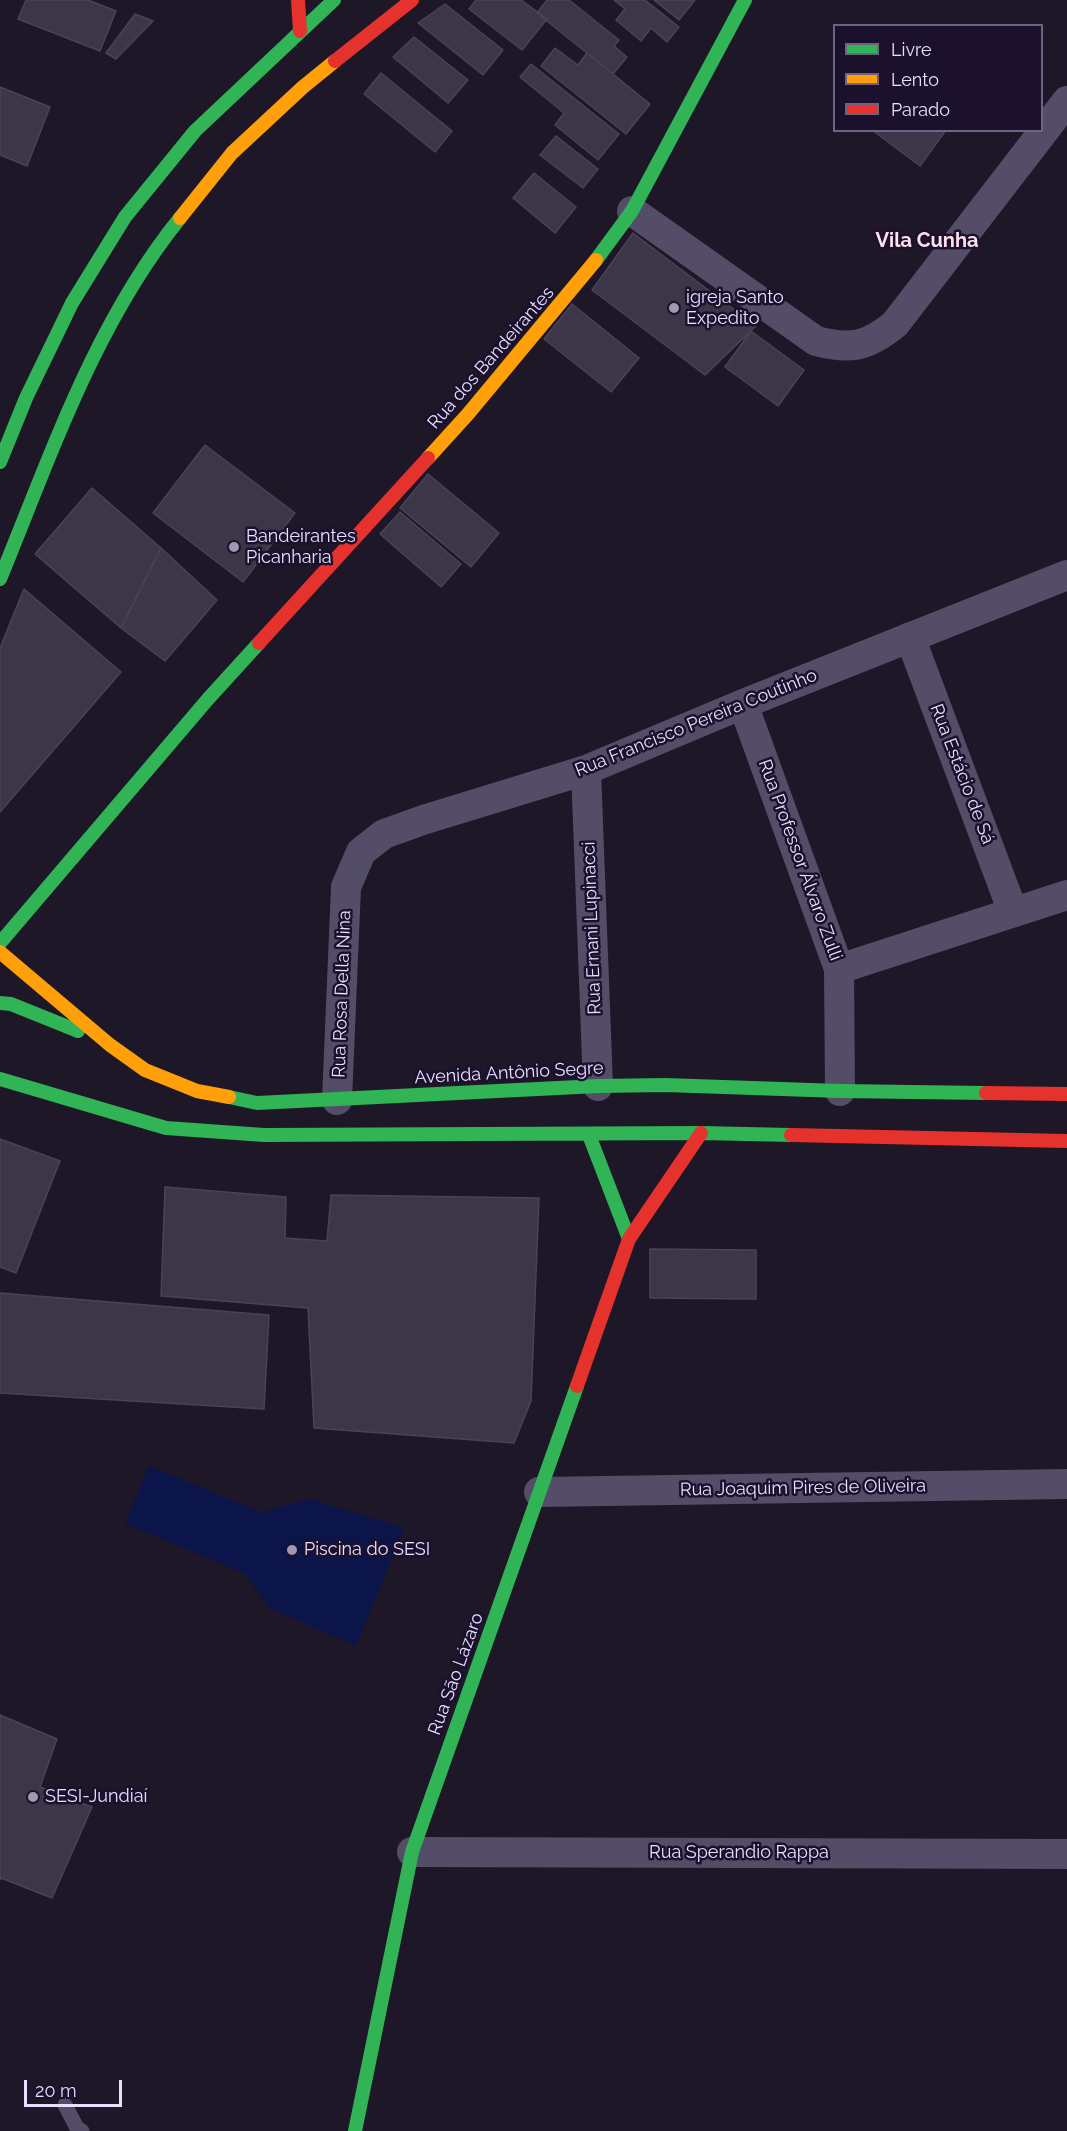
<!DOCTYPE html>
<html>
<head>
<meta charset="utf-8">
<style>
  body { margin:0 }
  #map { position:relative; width:1067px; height:2131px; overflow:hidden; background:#1d1727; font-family:Raleway,sans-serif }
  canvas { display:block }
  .legend { position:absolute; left:833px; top:24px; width:210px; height:108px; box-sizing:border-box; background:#1c112d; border:2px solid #6e6381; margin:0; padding:8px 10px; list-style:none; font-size:18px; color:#e8deff }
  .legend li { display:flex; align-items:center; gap:12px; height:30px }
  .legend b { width:30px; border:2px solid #6e6381 }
  .scale { position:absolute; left:24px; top:2080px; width:98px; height:27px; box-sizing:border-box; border:3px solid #e8deff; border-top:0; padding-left:8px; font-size:18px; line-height:21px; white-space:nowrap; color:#e8deff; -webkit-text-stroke:4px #1c112d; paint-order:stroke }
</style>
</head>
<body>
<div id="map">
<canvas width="1067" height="2131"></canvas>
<ul class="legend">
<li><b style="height:8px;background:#30b455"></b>Livre</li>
<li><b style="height:8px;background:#ff9f0a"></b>Lento</li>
<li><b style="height:8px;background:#e5322d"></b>Parado</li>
</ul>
<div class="scale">20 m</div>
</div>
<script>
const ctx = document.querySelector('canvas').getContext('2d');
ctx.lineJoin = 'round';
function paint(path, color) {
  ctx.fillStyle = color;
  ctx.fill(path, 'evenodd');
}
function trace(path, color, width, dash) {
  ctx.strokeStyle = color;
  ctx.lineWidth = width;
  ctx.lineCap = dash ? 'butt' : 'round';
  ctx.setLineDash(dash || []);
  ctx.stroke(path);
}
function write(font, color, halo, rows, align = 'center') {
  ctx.font = font + ' Raleway,sans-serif';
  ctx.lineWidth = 5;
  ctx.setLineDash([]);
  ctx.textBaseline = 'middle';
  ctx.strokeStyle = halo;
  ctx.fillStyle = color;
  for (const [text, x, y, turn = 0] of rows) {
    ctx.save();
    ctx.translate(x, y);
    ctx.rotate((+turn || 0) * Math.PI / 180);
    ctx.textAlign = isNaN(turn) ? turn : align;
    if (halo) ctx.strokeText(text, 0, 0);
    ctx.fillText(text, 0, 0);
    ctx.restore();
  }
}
paint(new Path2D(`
  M149,1466L261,1512L310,1499L404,1528L356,1646L270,1608L244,1573L125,1524Z`), '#0c154a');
const building = new Path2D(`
  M26,0H88L116,11L100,51L18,19Z
  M476,0H521L547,19L522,50L469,9Z
  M547,0H569L619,40L614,46L627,57L613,74L537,13Z
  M614,0H645L679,27L667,42L651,28L641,41L616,20L625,9Z
  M654,0H695L679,20Z
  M445,4L503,50L483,75L418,23Z
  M135,14L153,21L116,59L106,53Z
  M414,37L468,80L448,103L393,57Z
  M555,48L578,65L587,53L650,104L626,134L541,66Z
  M531,64L619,134L598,160L555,125L564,113L520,77Z
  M381,73L452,131L435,152L364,94Z
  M0,87L50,107L27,166L0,155Z
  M872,130H946L920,166Z
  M556,136L598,169L583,188L540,155Z
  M534,173L576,207L555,233L513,198Z
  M633,233L756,326L705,375L592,290Z
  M572,304L639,358L611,392L544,339Z
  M751,331L804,370L778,406L725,367Z
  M205,445L295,513L243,582L153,513Z
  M428,474L499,533L471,567L400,508Z
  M92,488L161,548L121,628L35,554Z
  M400,512L461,564L441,587L380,534Z
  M161,548L217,600L165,661L121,628Z
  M24,589L121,672L0,812V648Z
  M0,1139L60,1161L16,1273L0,1267Z
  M165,1187L286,1197L285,1238L327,1241L331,1195L539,1198L531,1401L514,1443L314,1428L308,1308L161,1296Z
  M650,1249L756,1250V1299L650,1298Z
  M0,1293L269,1315L264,1409L0,1393Z
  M0,1715L57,1739L40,1787L92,1807L52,1898L1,1878L0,1880Z`);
paint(building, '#3d3648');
trace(building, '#4b4259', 1.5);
trace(new Path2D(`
  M65,2105L77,2128L82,2131`), '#534d67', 15);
trace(new Path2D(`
  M632,211L816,341C850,350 867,347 895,324L1067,101
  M910,637L1013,912
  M743,704L839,969L840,1091
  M586,770L598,1086
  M839,969L1067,895
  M337,1100L346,887L361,852L384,834L423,820L586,770L743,704L1067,575
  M539,1492L1067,1484
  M412,1852L1067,1854`), '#534d67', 30);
trace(new Path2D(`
  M596,260L632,211L745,0
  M0,462L26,398L72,303L125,217L195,131L334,0
  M0,579C51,455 95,323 180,218
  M0,943L208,699L259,643
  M0,1003L11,1004L78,1031
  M0,1079L166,1128L264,1135L701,1133L791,1135
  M229,1097L257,1103L598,1086L665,1085L840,1091L986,1093
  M589,1135L629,1239
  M355,2131L412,1852L577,1386`), '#30b455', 14);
trace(new Path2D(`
  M180,218L232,153L303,87L335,61
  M428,458L468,414L596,260
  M0,952L110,1045L145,1070L197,1091L229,1097`), '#ff9f0a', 14);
trace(new Path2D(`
  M298,0L300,31
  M335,61L412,0
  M259,643L428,458
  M986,1093L1067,1094
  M791,1135L1067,1141
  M577,1386L629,1239L701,1133`), '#e5322d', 14);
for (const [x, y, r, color] of [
  [674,308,6,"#a198b3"],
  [234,547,6,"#a198b3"],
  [292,1550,6,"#a198b3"],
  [33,1797,6,"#a198b3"]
]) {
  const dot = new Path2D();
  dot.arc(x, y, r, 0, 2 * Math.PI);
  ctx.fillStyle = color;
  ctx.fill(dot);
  trace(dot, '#1c112d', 2);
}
write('18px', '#e8deff', '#1c112d', [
  ["igreja Santo",686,298],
  ["Expedito",686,319],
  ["Bandeirantes",246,537],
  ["Picanharia",246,558],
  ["Piscina do SESI",304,1550],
  ["SESI-Jundiaí",45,1797]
], 'left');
write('18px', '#e8deff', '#1c112d', [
  ["Rua dos Bandeirantes",491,358,-49],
  ["Rua Francisco Pereira Coutinho",696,723,-22],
  ["Rua Estácio de Sá",962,774,69],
  ["Rua Professor Álvaro Zulli",800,860,70],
  ["Rua Ernani Lupinacci",592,928,-92],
  ["Rua Rosa Della Nina",342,994,-88],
  ["Avenida Antônio Segre",509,1073,-3],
  ["Rua Joaquim Pires de Oliveira",803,1488,-1],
  ["Rua São Lázaro",456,1674,-70],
  ["Rua Sperandio Rappa",739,1853]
]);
write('bold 20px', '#ffe0ed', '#1c112d', [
  ["Vila Cunha",927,241]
]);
</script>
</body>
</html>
